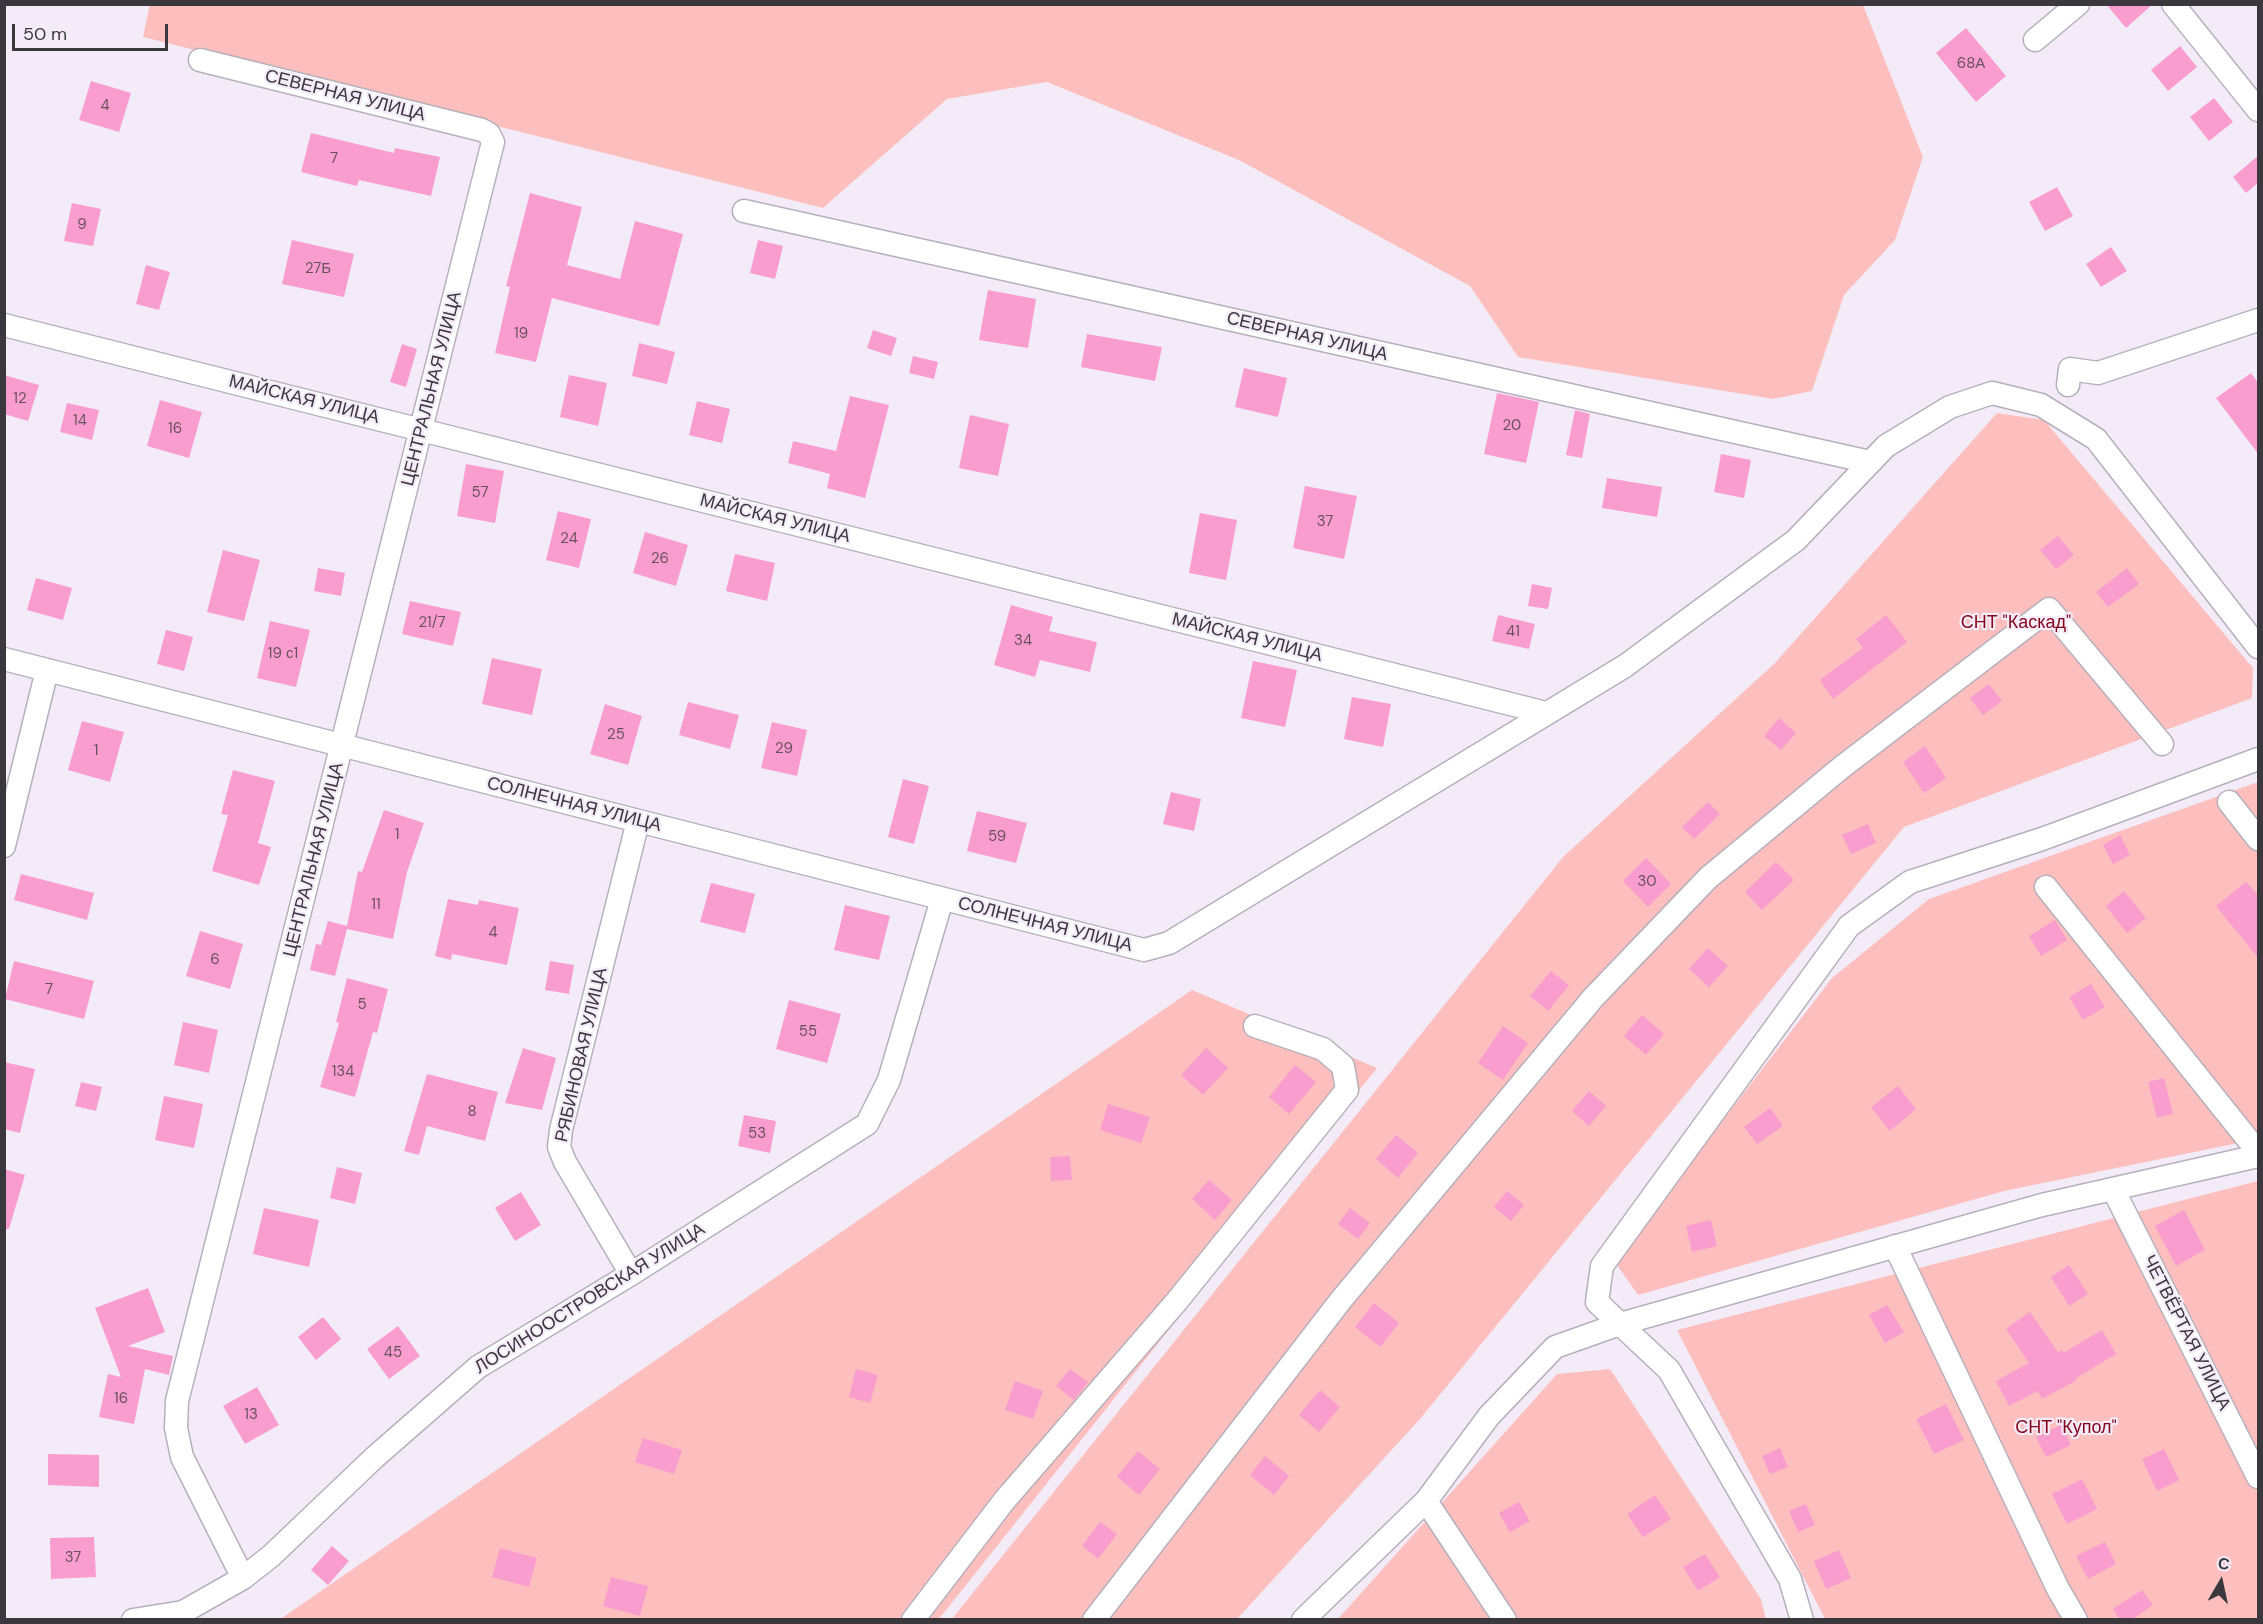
<!DOCTYPE html>
<html>
<head>
<meta charset="utf-8">
<style>
  body { margin:0 }
  #map { position:relative; width:2263px; height:1624px; overflow:hidden; background:#f3ecf8; font-family:"DM Sans",sans-serif }
  canvas { display:block }
  .frame { position:absolute; inset:0; border:6px solid #3b383d; pointer-events:none }
  .north { position:absolute; left:2191px; top:1552px; width:60px; height:60px; -webkit-text-stroke:4px #f3ecf8; paint-order:stroke; rotate:9deg; font-size:16px; font-weight:700; line-height:24px; text-align:center; color:#3b383d }
  .north::after { content:''; display:block; margin:auto; width:21px; height:27px; background:#3b383d; clip-path:polygon(50% 0,100% 100%,50% 72%,0 100%) }
  .scale { position:absolute; left:12px; top:24px; width:156px; height:27px; box-sizing:border-box; border:3px solid #3b383d; border-top:0; padding-left:8px; font-size:18px; line-height:21px; white-space:nowrap; color:#3b383d; -webkit-text-stroke:4px #f3ecf8; paint-order:stroke }
</style>
</head>
<body>
<div id="map">
<canvas width="2263" height="1624"></canvas>
<div class="frame"></div>
<div class="north">С</div>
<div class="scale">50 m</div>
</div>
<script>
const ctx = document.querySelector('canvas').getContext('2d');
ctx.lineJoin = 'round';
function paint(path, color) {
  ctx.fillStyle = color;
  ctx.fill(path, 'evenodd');
}
function trace(path, color, width, dash) {
  ctx.strokeStyle = color;
  ctx.lineWidth = width;
  ctx.lineCap = dash ? 'butt' : 'round';
  ctx.setLineDash(dash || []);
  ctx.stroke(path);
}
function write(font, color, halo, rows, align = 'center') {
  ctx.font = font + ' "DM Sans",sans-serif';
  ctx.lineWidth = 4.5;
  ctx.setLineDash([]);
  ctx.textBaseline = 'middle';
  ctx.strokeStyle = halo;
  ctx.fillStyle = color;
  for (const [text, x, y, turn = 0] of rows) {
    ctx.save();
    ctx.translate(x, y);
    ctx.rotate((+turn || 0) * Math.PI / 180);
    ctx.textAlign = isNaN(turn) ? turn : align;
    if (halo) ctx.strokeText(text, 0, 0);
    ctx.fillText(text, 0, 0);
    ctx.restore();
  }
}
paint(new Path2D(`
  M150,4L1863,5L1923,157L1895,240L1844,295L1812,391L1773,399L1518,357L1470,286L1239,160L1047,82L947,99L823,208L143,37Z
  M1997,413L2044,420L2253,668L2252,698L1904,827L1420,1419L1237,1619L951,1620L1563,857L1775,663Z
  M2258,782V1139L2004,1191L1638,1295L1617,1265L1707,1141L1832,978L1929,899Z
  M1192,990L1377,1068L939,1619L279,1620Z
  M2258,1181V1619H1825L1677,1330Z
  M1610,1369L1761,1599L1766,1619L1337,1620L1557,1374Z`), '#fdbfbd');
paint(new Path2D(`
  M2106,4H2153L2126,28Z
  M1966,28L2006,76L1976,102L1936,53Z
  M2180,46L2197,67L2168,91L2151,70Z
  M91,81L131,93L119,132L79,120Z
  M2214,98L2233,122L2209,141L2190,117Z
  M311,133L394,153L395,148L440,157L431,196L359,180L357,186L301,172Z
  M2259,155V182L2246,193L2233,177Z
  M2057,187L2073,216L2045,231L2029,202Z
  M530,193L582,207L567,265L620,279L635,221L683,234L659,326L552,298L536,362L495,353L510,287L506,286Z
  M72,203L101,209L93,246L64,241Z
  M292,240L354,254L344,297L282,284Z
  M758,240L783,246L775,279L750,273Z
  M2111,247L2127,271L2101,287L2086,264Z
  M146,265L170,272L159,310L136,304Z
  M988,290L1036,299L1028,348L979,340Z
  M873,330L897,338L891,356L867,348Z
  M1087,334L1162,347L1155,381L1081,367Z
  M639,343L675,352L667,384L632,376Z
  M402,344L417,349L406,387L390,382Z
  M913,356L938,362L934,379L909,373Z
  M1244,368L1287,378L1278,417L1235,407Z
  M2251,373L2259,384V455L2216,398Z
  M4,375L39,385L28,421L4,414Z
  M569,375L607,383L598,426L560,417Z
  M1497,393L1539,402L1526,463L1484,454Z
  M850,396L889,405L865,498L827,488L830,474L788,463L793,441L836,451Z
  M160,400L202,412L189,458L147,446Z
  M697,401L730,409L722,443L689,435Z
  M67,403L99,410L92,440L60,432Z
  M1575,410L1590,414L1582,458L1566,455Z
  M970,415L1009,424L998,476L959,468Z
  M1721,454L1751,460L1744,498L1714,492Z
  M466,464L504,471L495,523L457,516Z
  M1607,478L1662,487L1657,517L1602,508Z
  M1305,486L1357,496L1344,559L1293,548Z
  M558,511L591,519L579,568L546,560Z
  M1200,513L1237,520L1226,580L1189,573Z
  M645,532L688,545L676,586L633,573Z
  M2058,536L2074,555L2056,569L2040,550Z
  M223,550L260,560L244,621L207,612Z
  M735,554L775,563L767,601L726,591Z
  M318,568L345,573L341,596L314,591Z
  M2127,568L2139,584L2108,607L2096,592Z
  M36,578L72,588L63,620L27,610Z
  M1532,584L1552,588L1548,609L1528,606Z
  M410,601L461,612L453,646L402,634Z
  M1011,605L1053,617L1049,631L1097,642L1090,672L1040,660L1035,677L994,665Z
  M1498,615L1535,624L1529,649L1492,641Z
  M1886,615L1907,642L1833,699L1820,680L1863,648L1856,639Z
  M270,621L310,630L296,687L257,678Z
  M166,630L193,637L184,671L157,664Z
  M492,658L542,669L532,715L482,704Z
  M1253,661L1297,670L1285,727L1241,718Z
  M1989,684L2002,701L1983,715L1970,698Z
  M1352,697L1391,704L1383,747L1344,739Z
  M688,702L739,715L730,749L679,735Z
  M605,704L642,716L628,765L590,754Z
  M1779,718L1796,733L1781,750L1764,736Z
  M82,721L124,732L110,782L68,770Z
  M772,722L807,730L797,776L761,768Z
  M1925,746L1946,778L1924,793L1903,762Z
  M233,770L275,781L258,843L271,847L259,885L212,871L228,815L221,814Z
  M903,779L929,786L914,844L888,837Z
  M1171,792L1201,799L1194,831L1163,824Z
  M1708,802L1720,814L1694,839L1682,827Z
  M384,810L424,823L407,872L393,939L347,929L335,976L310,970L316,944L321,945L328,921L347,926L358,871L362,872Z
  M977,811L1027,823L1016,863L967,851Z
  M1868,824L1876,843L1851,854L1842,835Z
  M2120,835L2130,855L2113,864L2103,845Z
  M1646,858L1671,884L1648,907L1623,881Z
  M1776,862L1794,880L1762,910L1745,892Z
  M21,874L94,893L87,920L14,900Z
  M2246,882L2259,896V959L2216,906Z
  M711,883L755,894L745,933L700,922Z
  M2124,891L2146,918L2127,933L2106,906Z
  M448,899L478,905L479,900L519,908L507,965L452,954L451,960L435,956Z
  M845,905L890,916L879,960L834,950Z
  M2055,920L2067,940L2041,956L2029,936Z
  M200,931L243,944L230,989L186,976Z
  M1708,948L1728,966L1709,987L1689,969Z
  M14,961L94,981L84,1019L5,999Z
  M550,961L574,965L569,994L545,990Z
  M1551,971L1569,985L1548,1011L1530,996Z
  M347,978L388,989L377,1033L373,1032L355,1097L320,1087L339,1023L336,1022Z
  M2091,984L2105,1007L2083,1020L2069,997Z
  M789,1000L841,1014L827,1063L776,1049Z
  M1642,1015L1664,1034L1646,1055L1624,1036Z
  M183,1022L218,1030L209,1073L174,1065Z
  M1503,1026L1528,1043L1503,1080L1478,1063Z
  M523,1048L556,1058L542,1110L505,1103Z
  M1206,1048L1228,1068L1203,1095L1181,1075Z
  M4,1062L35,1069L20,1133L4,1129Z
  M1295,1065L1316,1082L1289,1114L1269,1097Z
  M427,1074L498,1092L485,1141L427,1126L419,1155L404,1151Z
  M2164,1078L2173,1114L2157,1118L2148,1082Z
  M81,1082L102,1087L96,1111L75,1106Z
  M1898,1086L1916,1109L1890,1131L1871,1107Z
  M1589,1091L1606,1106L1589,1126L1572,1111Z
  M164,1096L203,1104L194,1148L155,1140Z
  M1108,1104L1150,1117L1141,1143L1100,1130Z
  M1770,1108L1783,1126L1757,1144L1744,1127Z
  M744,1115L776,1121L770,1153L738,1146Z
  M1396,1135L1418,1153L1398,1178L1376,1159Z
  M1070,1156L1072,1180L1051,1181L1050,1157Z
  M337,1167L362,1173L355,1204L330,1198Z
  M4,1169L25,1175L9,1229H4Z
  M1209,1180L1232,1200L1215,1220L1192,1199Z
  M1507,1191L1524,1205L1511,1221L1494,1207Z
  M521,1192L541,1225L515,1241L495,1208Z
  M264,1208L319,1220L309,1267L253,1254Z
  M1350,1208L1370,1223L1358,1239L1338,1224Z
  M2184,1210L2205,1250L2176,1266L2155,1226Z
  M1711,1220L1717,1246L1692,1252L1686,1226Z
  M2069,1265L2088,1294L2069,1306L2051,1277Z
  M148,1288L165,1332L128,1346L173,1356L169,1375L145,1369L134,1424L99,1417L108,1374L121,1377L95,1308Z
  M1374,1303L1399,1323L1380,1347L1355,1327Z
  M1887,1305L1904,1332L1885,1343L1869,1315Z
  M2030,1312L2058,1352L2062,1350L2063,1353L2102,1330L2116,1354L2076,1378L2077,1380L2042,1399L2038,1391L2009,1406L1996,1381L2029,1363L2006,1329Z
  M323,1317L341,1339L316,1360L298,1337Z
  M398,1326L420,1356L389,1379L367,1349Z
  M856,1369L878,1375L870,1403L849,1397Z
  M1070,1369L1088,1382L1074,1400L1056,1386Z
  M1015,1381L1043,1391L1033,1419L1005,1410Z
  M257,1387L279,1425L245,1444L223,1406Z
  M1320,1390L1340,1407L1319,1432L1299,1415Z
  M1946,1404L1964,1440L1934,1454L1916,1419Z
  M2061,1425L2071,1445L2046,1457L2036,1437Z
  M643,1438L682,1450L674,1474L635,1462Z
  M1780,1448L1788,1467L1770,1474L1762,1456Z
  M2164,1449L2179,1480L2157,1491L2142,1459Z
  M1138,1451L1160,1469L1139,1495L1117,1477Z
  M48,1454L99,1455V1487L48,1485Z
  M1265,1456L1289,1476L1274,1495L1250,1475Z
  M2082,1479L2097,1509L2067,1524L2052,1494Z
  M1655,1495L1671,1519L1643,1537L1627,1514Z
  M1519,1502L1530,1521L1510,1532L1499,1513Z
  M1806,1504L1815,1525L1798,1532L1789,1511Z
  M1100,1522L1117,1534L1098,1559L1082,1546Z
  M94,1537L96,1577L51,1579L50,1538Z
  M2105,1542L2116,1564L2088,1579L2076,1556Z
  M332,1546L349,1561L328,1585L311,1570Z
  M500,1548L537,1558L529,1587L492,1577Z
  M1839,1550L1851,1578L1826,1589L1814,1561Z
  M1705,1554L1720,1577L1698,1591L1683,1567Z
  M611,1577L648,1586L640,1616L603,1606Z
  M2142,1590L2153,1605L2131,1620H2120L2113,1609Z`), '#f99dce');
const minor = new Path2D(`
  M2173,4L2258,110
  M2035,40L2078,4
  M200,60L482,130L489,134L493,142L177,1401L176,1428L182,1457L243,1578
  M744,211L1870,462
  M4,325L1546,713
  M2068,385L2070,369L2098,373L2258,320
  M4,659L1144,950L1169,943L1625,666L1796,540L1886,446L1950,407L1992,393L2041,405L2096,439L2258,647
  M2229,802L2258,839
  M4,846L47,670
  M2046,887L2258,1152
  M2113,1189L2258,1477
  M1895,1246L2058,1589L2076,1620
  M631,1274L565,1162L559,1147L561,1130L638,821
  M1620,1324L2042,1205L2258,1156
  M1620,1324L1669,1370L1790,1579L1802,1620
  M1426,1501L1505,1620
  M133,1620L183,1612L243,1578L271,1556L375,1457L478,1367L631,1274L867,1124L889,1080L942,899
  M913,1620L1004,1501L1177,1301L1347,1090L1343,1066L1323,1049L1255,1026
  M1094,1620L1341,1300L1593,998L1708,878L1842,767L2049,609L2162,744
  M1303,1620L1426,1501L1489,1416L1555,1347L1620,1324L1597,1302L1602,1266L1849,926L1910,882L2042,839L2258,759`);
trace(minor, '#b7b0bc', 25);
trace(minor, '#fff', 22);
write('15px', '#6a5161', null, [
  ["68А",1971,64],
  ["4",105,106],
  ["7",334,159],
  ["9",82,225],
  ["27Б",318,269],
  ["19",521,334],
  ["12",20,399],
  ["14",80,421],
  ["20",1512,426],
  ["16",175,429],
  ["57",480,493],
  ["37",1325,522],
  ["24",569,539],
  ["26",660,559],
  ["21/7",432,623],
  ["41",1513,632],
  ["34",1023,641],
  ["19 с1",283,654],
  ["25",616,735],
  ["29",784,749],
  ["1",96,751],
  ["1",397,835],
  ["59",997,837],
  ["30",1647,882],
  ["11",376,905],
  ["4",493,933],
  ["6",215,960],
  ["7",49,990],
  ["5",362,1005],
  ["55",808,1032],
  ["134",343,1072],
  ["8",472,1112],
  ["53",757,1134],
  ["45",393,1353],
  ["16",121,1399],
  ["13",251,1415],
  ["37",73,1558]
]);
write('18px', '#3b383d', '#f3ecf8', [
  ["СЕВЕРНАЯ УЛИЦА",345,96,14],
  ["СЕВЕРНАЯ УЛИЦА",1307,337,13],
  ["ЦЕНТРАЛЬНАЯ УЛИЦА",432,389,-76],
  ["МАЙСКАЯ УЛИЦА",304,400,14],
  ["МАЙСКАЯ УЛИЦА",775,519,14],
  ["МАЙСКАЯ УЛИЦА",1247,638,14],
  ["СОЛНЕЧНАЯ УЛИЦА",574,805,14],
  ["ЦЕНТРАЛЬНАЯ УЛИЦА",314,860,-76],
  ["СОЛНЕЧНАЯ УЛИЦА",1045,925,14],
  ["РЯБИНОВАЯ УЛИЦА",582,1055,-77],
  ["ЛОСИНООСТРОВСКАЯ УЛИЦА",590,1299,-32],
  ["ЧЕТВЁРТАЯ УЛИЦА",2186,1333,63]
]);
write('18px', '#85051d', '#f3ecf8', [
  ["СНТ \"Каскад\"",2016,623],
  ["СНТ \"Купол\"",2066,1428]
]);
</script>
</body>
</html>
